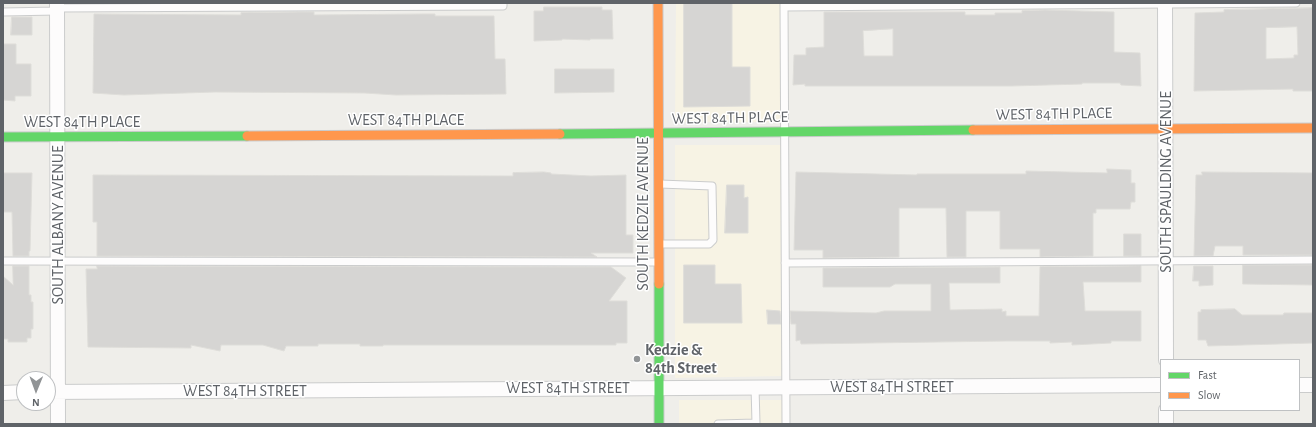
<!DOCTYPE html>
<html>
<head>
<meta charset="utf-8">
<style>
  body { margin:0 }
  #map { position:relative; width:1316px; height:427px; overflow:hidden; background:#efeeea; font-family:"Alegreya Sans",sans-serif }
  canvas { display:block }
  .frame { position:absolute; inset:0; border:4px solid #5f6368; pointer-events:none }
  .legend { position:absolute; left:1160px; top:359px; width:140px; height:52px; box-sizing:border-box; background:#fff; border:1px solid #bfc1c3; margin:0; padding:5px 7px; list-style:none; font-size:12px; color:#5f6368 }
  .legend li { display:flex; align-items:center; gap:8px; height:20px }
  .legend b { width:20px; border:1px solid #bfc1c3 }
  .north { position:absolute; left:16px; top:371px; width:40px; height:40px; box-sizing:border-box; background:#fff; border:1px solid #bfc1c3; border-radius:50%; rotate:181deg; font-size:11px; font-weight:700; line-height:16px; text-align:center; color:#5f6368 }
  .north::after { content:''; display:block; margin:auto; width:14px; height:18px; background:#919496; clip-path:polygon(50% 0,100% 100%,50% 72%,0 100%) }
</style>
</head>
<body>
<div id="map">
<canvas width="1316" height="427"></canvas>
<div class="frame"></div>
<ul class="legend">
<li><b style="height:5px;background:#63d668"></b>Fast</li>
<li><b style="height:5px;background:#ff974d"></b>Slow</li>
</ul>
<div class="north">N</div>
</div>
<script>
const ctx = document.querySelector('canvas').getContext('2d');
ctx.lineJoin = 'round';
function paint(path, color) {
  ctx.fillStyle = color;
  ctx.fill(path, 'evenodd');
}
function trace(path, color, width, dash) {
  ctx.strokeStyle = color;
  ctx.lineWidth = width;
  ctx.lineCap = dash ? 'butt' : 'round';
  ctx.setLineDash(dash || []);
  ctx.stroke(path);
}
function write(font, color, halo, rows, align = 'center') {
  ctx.font = font + ' "Alegreya Sans",sans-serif';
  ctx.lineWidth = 3;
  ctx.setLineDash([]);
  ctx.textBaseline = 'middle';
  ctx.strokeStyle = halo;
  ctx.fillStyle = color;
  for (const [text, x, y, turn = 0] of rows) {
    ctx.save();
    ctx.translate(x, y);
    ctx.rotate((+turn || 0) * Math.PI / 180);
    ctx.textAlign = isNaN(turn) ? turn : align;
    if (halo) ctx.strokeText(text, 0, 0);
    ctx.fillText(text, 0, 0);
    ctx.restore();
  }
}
paint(new Path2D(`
  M676,3H784L785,122H675Z
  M675,145H785L786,376L675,378Z
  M679,400H786V424H679Z`), '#f7f3e4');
const building = new Path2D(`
  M684,3H732V67H750V106L684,107Z
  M544,7H602V10H612L613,39H590V40L562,39V40L534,41V11H543Z
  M1313,8V91H1293V89L1194,91L1195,13L1224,12V10ZM1297,27L1298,55H1294V58L1266,59V28Z
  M1045,10L1114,12V52L1140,53L1141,86L1121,85L1120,83H1082V84L1012,86H805V84L793,85L794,55H806V48L824,47V12H965V15H995V13H1022V11ZM893,29V56H864L863,31Z
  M299,12H314V15L423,14H435V16H494L495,59H505L506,94L396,95L365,93L215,92L124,95L93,93L94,14L241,15V13Z
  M12,17H32V35H11Z
  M3,44H16V64H31V96H15V101L3,100Z
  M555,69H614V92L555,93Z
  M1107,169L1131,170V183H1135V202H1131L1130,209H1096V213H1093V256L1040,257V249H1000V211H966V257H947L946,208H899V257L823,258V250H794L796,172L917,175V174H1026V171L1107,173Z
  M544,172L551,173V174L591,176L626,175V235H633V253H591L597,257L97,256V222H93V175L510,176H513V173Z
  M1202,172L1313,173V255H1243V246H1215L1213,256H1194L1196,175H1202Z
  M3,173H32L30,251H29V256H13L12,212H3Z
  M727,185H744V198L748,197V233H725Z
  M1124,234H1141V256H1124Z
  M684,265H715V284H741L742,323H684Z
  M1243,265H1313V285L1243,284Z
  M13,266H29V295H31V302H33V329H31V338H27V342H8V339H3V276L13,285Z
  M97,266L611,267L626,278L609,301H627V343H616V345H383V346H360V344H318V346H286L284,351L263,345H221L220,351L191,345V348L88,347L86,269H97Z
  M1141,266V282H1083L1085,311H1141V341H1111V343L1072,345V342L1050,343V341H1006L801,344L800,340L796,341V324H791L790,311L876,313L884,311H931V284H895L890,287H823V268L1000,267V283H949L950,310L1002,309V312L1006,311V316H1039L1040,267Z
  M1194,266H1213V285L1199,286V281H1193Z
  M1235,309L1242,315H1283L1284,313H1313V343L1208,346L1206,340H1198V312H1201V310Z
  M767,310L780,311L781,324H768Z`);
paint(building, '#d6d5d3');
trace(building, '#deddd9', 1);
const lane = new Path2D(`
  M784,3L786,424
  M784,7L1296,3
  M57,8L503,6V3
  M3,12L57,11
  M659,244H709L713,240L712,186L660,184
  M3,261L657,262
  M785,263L1313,260
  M718,424L756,423L755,387`);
const street = new Path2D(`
  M57,3L58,424
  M1165,3L1166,360
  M1299,385H1313
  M48,392L1161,385
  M3,393L24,392
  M1166,410V424`);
const fast = new Path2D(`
  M560,134L973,130
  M3,137L247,136
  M659,284V424`);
const slow = new Path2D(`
  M658,3L659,284
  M973,130L1313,128
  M247,136L560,134`);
trace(lane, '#cbcccc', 9);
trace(street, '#cbcccc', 16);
trace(fast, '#cacacb', 11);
trace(slow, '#cacacb', 11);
trace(lane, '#fdfcfc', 7);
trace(street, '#fdfcfc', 14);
trace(fast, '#63d668', 9);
trace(slow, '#ff974d', 9);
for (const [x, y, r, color] of [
  [637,359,4,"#919496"]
]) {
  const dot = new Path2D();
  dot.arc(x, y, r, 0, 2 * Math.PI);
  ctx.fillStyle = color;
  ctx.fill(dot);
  trace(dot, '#fff', 1.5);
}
write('16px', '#5f6368', '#fff', [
  ["WEST 84TH PLACE",1054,114,-1],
  ["WEST 84TH PLACE",730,118,-1],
  ["WEST 84TH PLACE",406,120],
  ["WEST 84TH PLACE",82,122],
  ["SOUTH SPAULDING AVENUE",1166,182,-90],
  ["SOUTH KEDZIE AVENUE",643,214,-90],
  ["SOUTH ALBANY AVENUE",58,225,-90],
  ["WEST 84TH STREET",892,387],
  ["WEST 84TH STREET",568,388],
  ["WEST 84TH STREET",245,391]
]);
write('bold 16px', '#5f6368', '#fff', [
  ["Kedzie &",645,350],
  ["84th Street",645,368]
], 'left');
</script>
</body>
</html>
